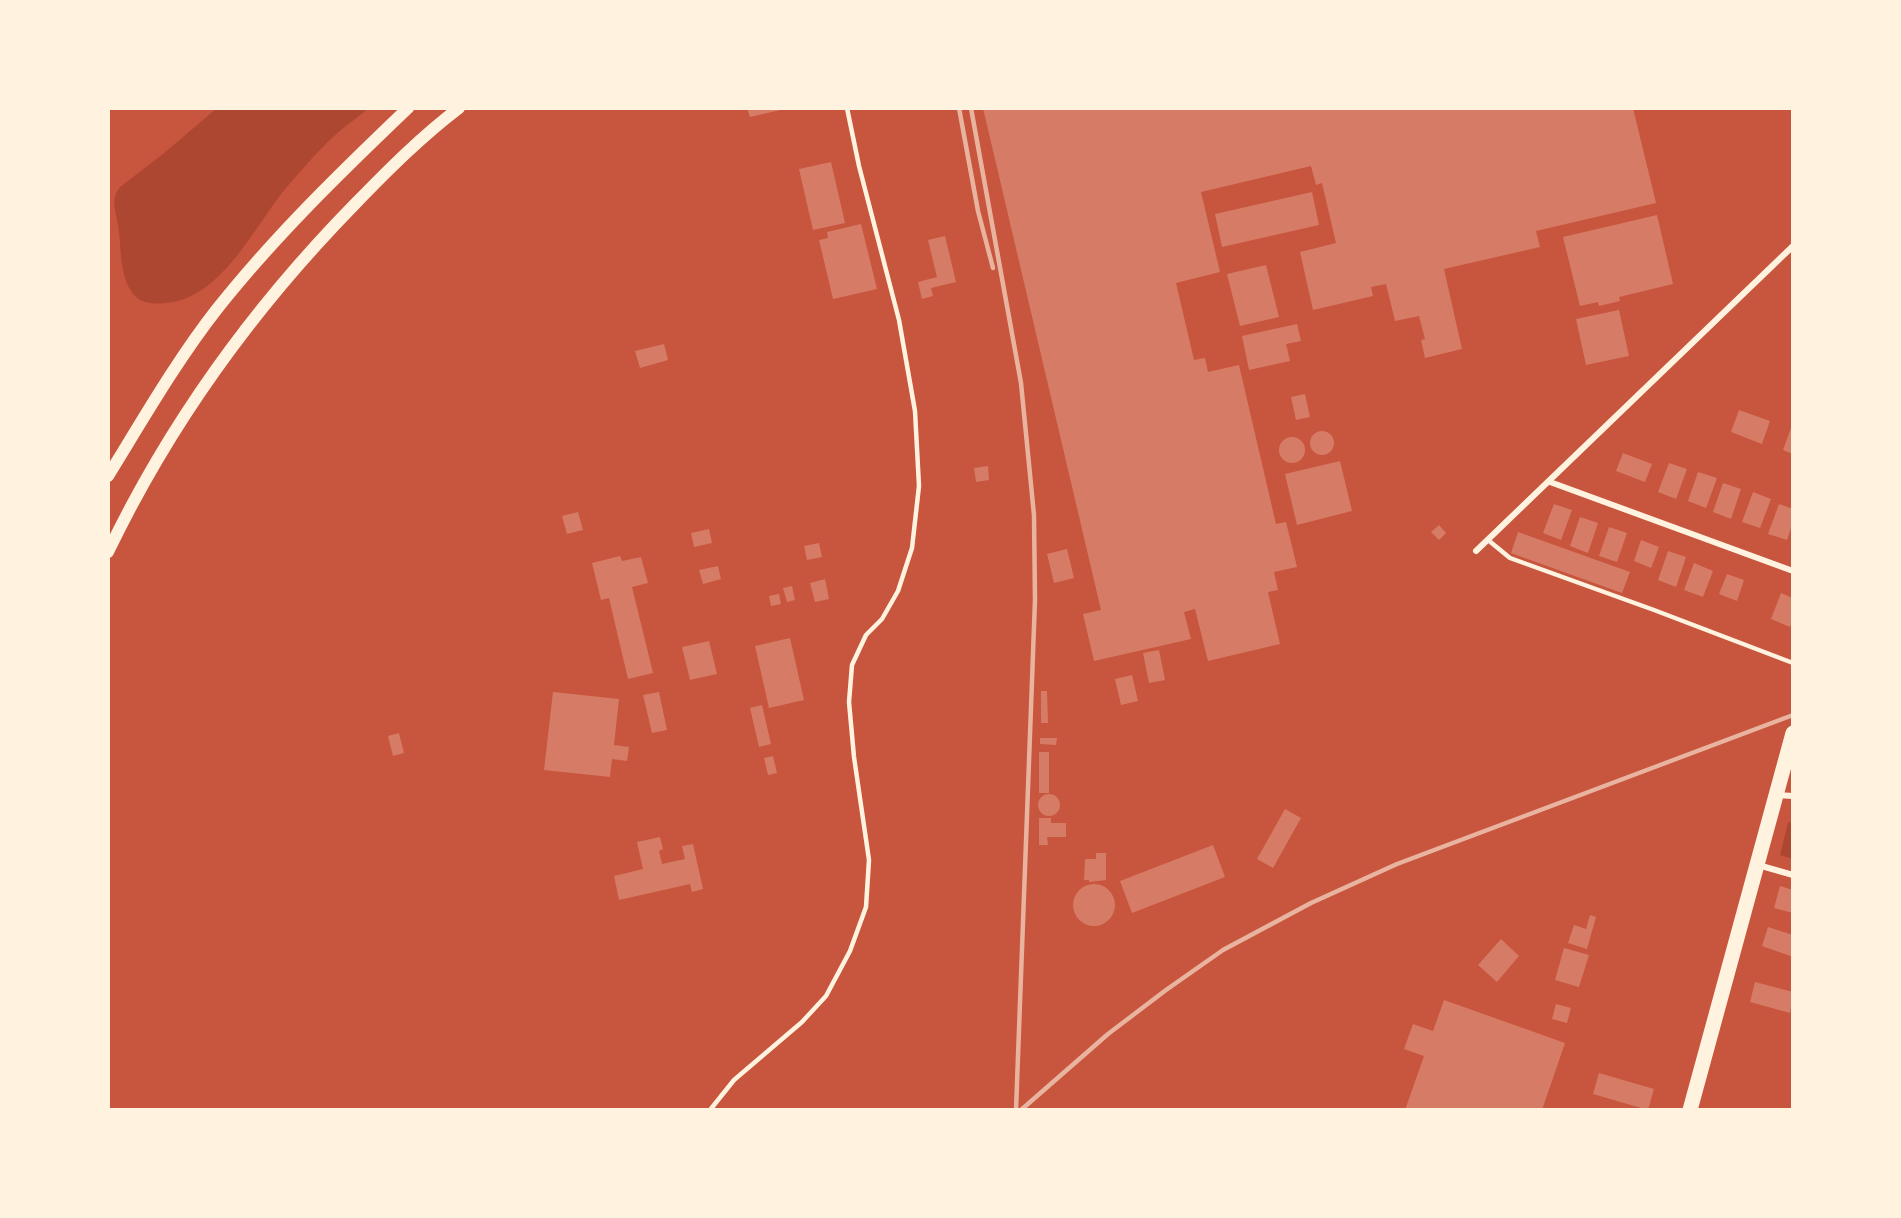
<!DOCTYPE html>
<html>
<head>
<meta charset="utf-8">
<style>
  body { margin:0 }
  #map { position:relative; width:1901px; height:1218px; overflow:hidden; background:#c8553d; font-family:Cabin,sans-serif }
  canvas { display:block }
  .frame { position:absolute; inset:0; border:110px solid #fff3e0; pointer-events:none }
</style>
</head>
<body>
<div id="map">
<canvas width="1901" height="1218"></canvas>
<div class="frame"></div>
</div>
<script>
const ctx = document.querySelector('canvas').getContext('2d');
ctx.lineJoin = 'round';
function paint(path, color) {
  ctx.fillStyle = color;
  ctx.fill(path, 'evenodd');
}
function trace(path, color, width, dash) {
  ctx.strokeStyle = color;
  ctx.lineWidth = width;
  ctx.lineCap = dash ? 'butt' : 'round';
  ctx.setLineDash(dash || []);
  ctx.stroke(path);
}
paint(new Path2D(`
  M217,108H368C359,117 349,123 340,131C322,146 307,164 292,181C253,224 220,311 150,303C129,301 123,276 121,257C120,247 120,236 118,225C116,210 110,200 120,187L163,154Z
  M1793,821V859L1780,855L1788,823Z`), '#ae4732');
paint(new Path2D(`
  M747,108H785V109L750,117Z
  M983,108H1633L1656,203L1536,231L1540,247L1444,269L1462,349L1425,358L1421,340L1425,339L1419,316L1395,321L1386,284L1371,287L1373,296L1313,310L1300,252L1336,243L1322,183L1316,185L1311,166L1201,192L1220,272L1176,283L1194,360L1205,358L1208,372L1239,365L1276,524L1286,522L1297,567L1274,572L1278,590L1268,592L1280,644L1208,661L1195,609L1184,612L1191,639L1094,661L1083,614L1101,610Z
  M831,162L845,223L813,230L799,169Z
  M1312,192L1319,225L1222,247L1215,214Z
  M1657,215L1673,284L1619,297L1620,301L1599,306L1598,302L1580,306L1563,237Z
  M861,224L877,289L833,299L819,240L828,238L827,232Z
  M945,236L956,282L931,288L933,296L922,299L918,282L937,277L928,240Z
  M1266,265L1279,317L1240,326L1227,274Z
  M1619,310L1629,356L1586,365L1576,319Z
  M1297,324L1301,341L1286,344L1290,361L1249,370L1242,336Z
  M664,344L668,360L640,368L635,351Z
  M1305,394L1310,417L1296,420L1291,397Z
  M1739,410L1770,421L1762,444L1731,432Z
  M1791,428L1793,429V454L1783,450Z
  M1310 443a12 12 0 1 1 24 0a12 12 0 1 1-24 0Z
  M1279 450a13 13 0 1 1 26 0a13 13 0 1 1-26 0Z
  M1623,453L1652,464L1645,482L1616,471Z
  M1340,461L1352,511L1297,525L1285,474Z
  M1669,463L1687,469L1676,499L1658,492Z
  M988,466L989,480L976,482L974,468Z
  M1698,472L1717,478L1706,508L1688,501Z
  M1723,483L1741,489L1731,519L1713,512Z
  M1753,492L1771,499L1760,528L1742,522Z
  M1554,504L1572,510L1561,540L1543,533Z
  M1779,504L1793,509V522L1787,540L1768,534Z
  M578,512L583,530L567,534L562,516Z
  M1580,517L1598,523L1588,553L1570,546Z
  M1439,525L1446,533L1439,540L1431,532Z
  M1609,527L1627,533L1617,562L1599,556Z
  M709,529L712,543L694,547L691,533Z
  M1518,532L1630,572L1622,593L1511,553Z
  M1641,540L1659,547L1651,568L1634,561Z
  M819,543L822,557L807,560L804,546Z
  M1067,549L1074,578L1054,583L1047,554Z
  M1668,551L1686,557L1676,587L1658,580Z
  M620,556L622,561L641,557L648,583L632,587L653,673L628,679L609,598L601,600L592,563Z
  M1694,563L1713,571L1703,597L1684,590Z
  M718,566L721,579L703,584L699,570Z
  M1727,574L1744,580L1737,601L1719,594Z
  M825,579L829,599L815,602L810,583Z
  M792,586L795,600L787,602L783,588Z
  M1781,593L1793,598V618L1790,627L1771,619Z
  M779,594L781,604L771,606L769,596Z
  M790,638L804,700L769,708L755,646Z
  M709,641L717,674L690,680L682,647Z
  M1159,650L1165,680L1149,683L1143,653Z
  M1132,675L1138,701L1121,705L1115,679Z
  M1041,691H1047L1048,723H1041Z
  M553,692L619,699L614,745L629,747L627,761L612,759L610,777L544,770Z
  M659,692L667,730L652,733L643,695Z
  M762,705L771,744L759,747L750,708Z
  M399,733L404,753L393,756L388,736Z
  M1040,738H1057L1056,745L1040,744Z
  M1039,752H1049V793H1039Z
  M773,756L777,773L768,775L764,758Z
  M1038 805a11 11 0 1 1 22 0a11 11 0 1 1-22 0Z
  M1285,809L1301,818L1273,868L1257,859Z
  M1039,818H1051V823H1066V837H1047L1048,845H1039Z
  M660,837L663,849L659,851L662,864L685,859L682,846L693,844L703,889L692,892L690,884L619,900L614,876L643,869L637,842Z
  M1213,845L1225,877L1132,913L1120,881Z
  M1096,853H1106V880L1089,882V880H1084L1085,859H1096Z
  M1073 905a21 21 0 1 1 42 0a21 21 0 1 1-42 0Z
  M1780,886L1793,890V913L1774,908Z
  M1590,915L1596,917L1587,949L1568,943L1574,925L1586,929Z
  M1768,927L1793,935V957L1762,946Z
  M1501,939L1519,956L1497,982L1478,965Z
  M1564,948L1589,955L1579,987L1555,980Z
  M1755,982L1793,992L1790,1013L1750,1002Z
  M1444,1000L1565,1043L1542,1110H1405L1424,1056L1404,1049L1413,1024L1433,1031Z
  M1556,1004L1571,1008L1567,1023L1552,1019Z
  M1599,1073L1654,1089L1648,1110L1593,1094Z`), '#d67c66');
trace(new Path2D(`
  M1488,540L1510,558L1654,610L1793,663
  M710,1110L734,1080L802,1022L826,996L850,951L866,907L869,860L854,757L849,702L852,665L866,635L882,619L898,591L912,548L919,486L915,411L899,320L859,166L847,108`), '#fff3e0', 4.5);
trace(new Path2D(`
  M1550,482L1793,571
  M1476,551L1793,246
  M1777,795L1793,796
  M1758,865L1793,875`), '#fff3e0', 6);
trace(new Path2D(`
  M108,476C142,421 177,360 217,309C275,236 341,172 408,108
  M108,552C170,423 255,306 355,204C388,170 422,136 459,108`), '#fff3e0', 12);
trace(new Path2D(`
  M1690,1110L1793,733`), '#fff3e0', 15);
trace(new Path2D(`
  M959,108L978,211L993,268
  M971,108L1021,383L1034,515L1035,600L1016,1110
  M1021,1110L1108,1034L1166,990L1223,950L1311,903L1397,864L1793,715`), '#e9b49f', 4.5);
</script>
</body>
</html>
